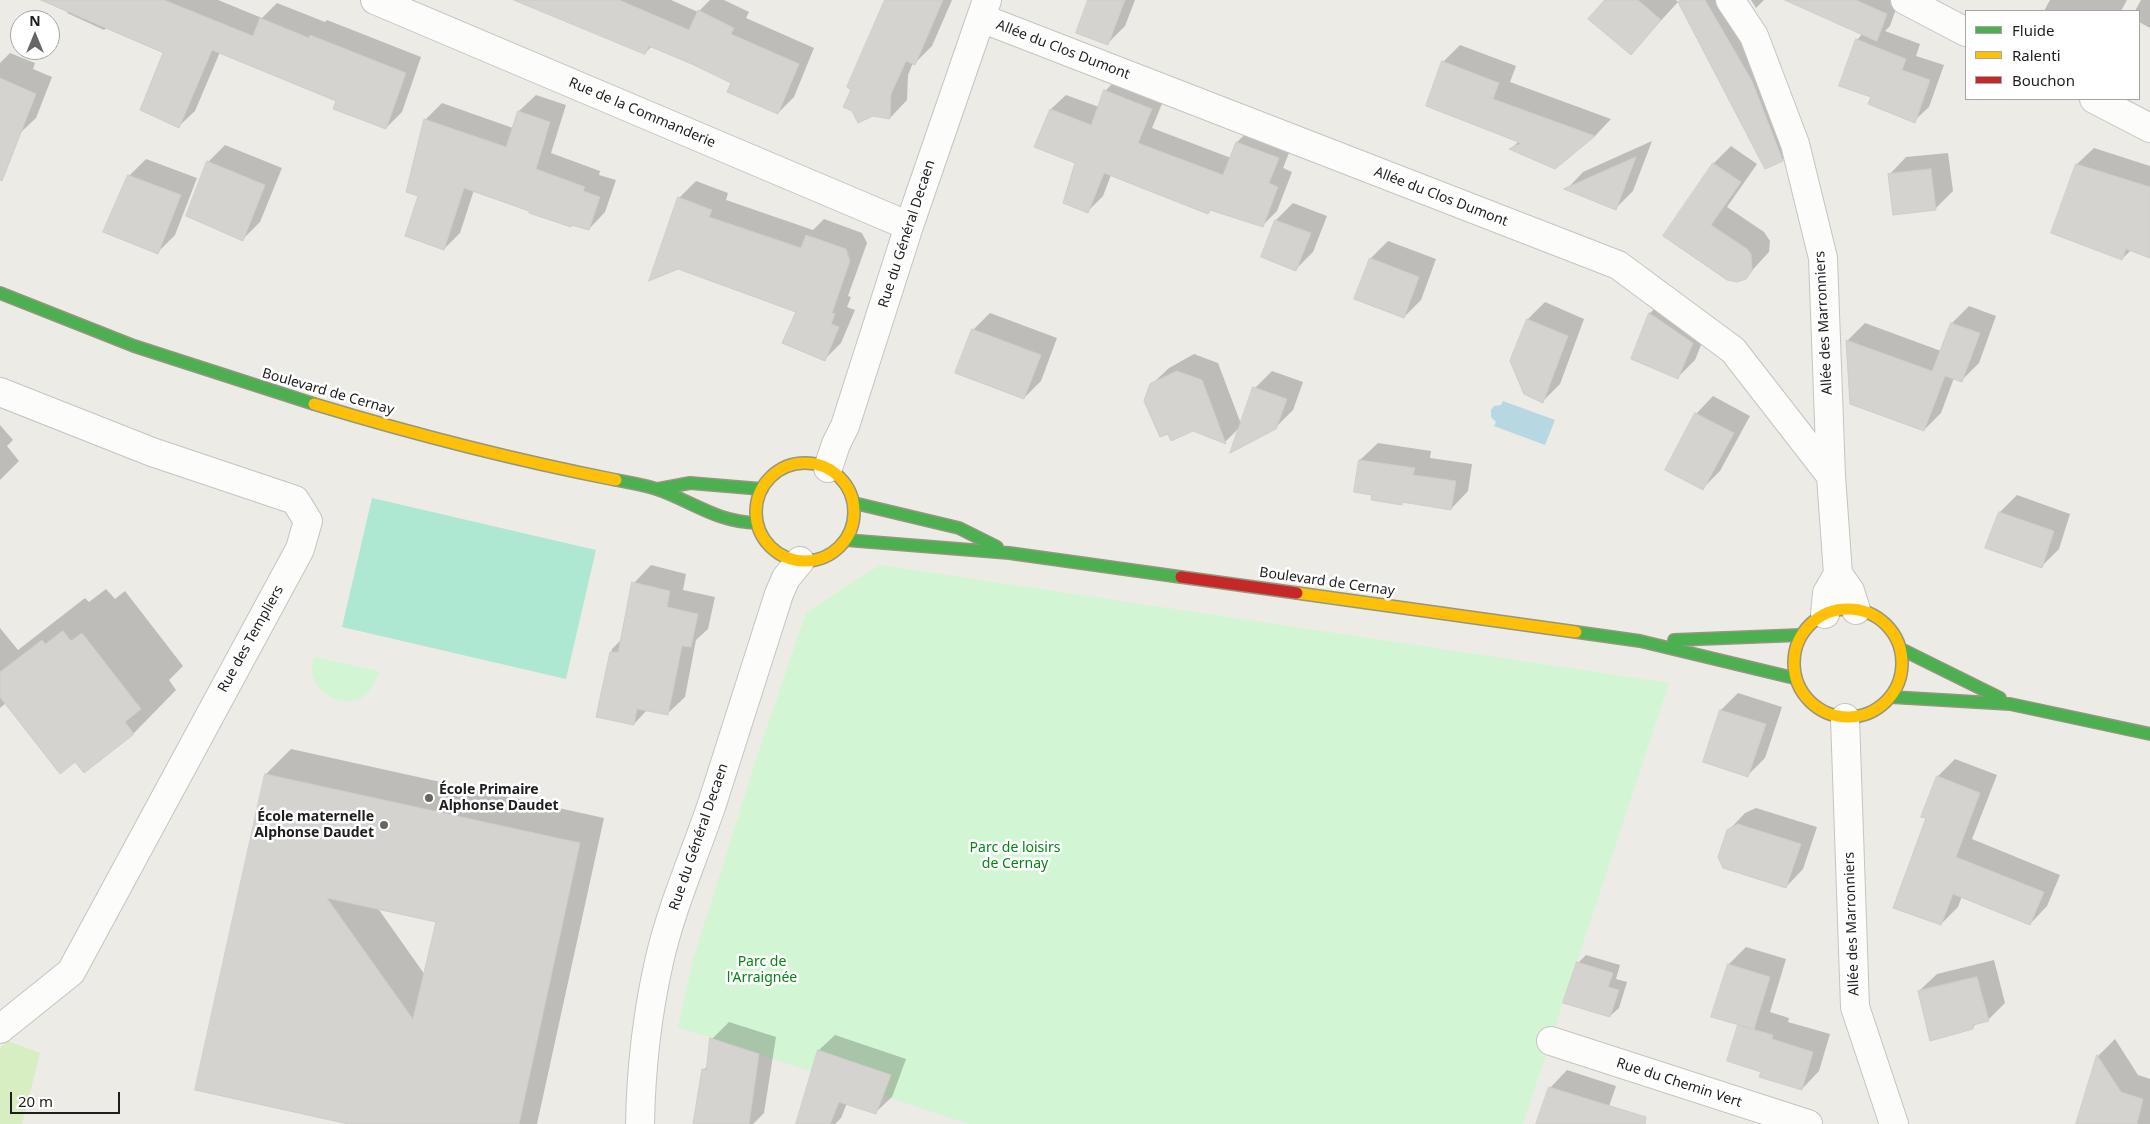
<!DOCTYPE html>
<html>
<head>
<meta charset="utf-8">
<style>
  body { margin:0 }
  #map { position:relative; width:2150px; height:1124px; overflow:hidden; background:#edebe6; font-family:"Noto Sans",sans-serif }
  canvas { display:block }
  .legend { position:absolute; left:1965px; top:10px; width:175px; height:90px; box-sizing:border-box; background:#fff; border:1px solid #a5a5a5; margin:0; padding:6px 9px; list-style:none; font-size:15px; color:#1e1e1e }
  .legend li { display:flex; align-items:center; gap:10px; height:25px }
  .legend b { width:25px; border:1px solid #a5a5a5 }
  .north { position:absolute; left:10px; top:10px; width:50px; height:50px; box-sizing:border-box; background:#fff; border:1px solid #a5a5a5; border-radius:50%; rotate:0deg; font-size:14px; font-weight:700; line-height:20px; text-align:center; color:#1e1e1e }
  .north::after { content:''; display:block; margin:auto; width:18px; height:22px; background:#666664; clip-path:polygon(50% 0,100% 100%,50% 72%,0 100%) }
  .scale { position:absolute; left:10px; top:1092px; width:110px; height:22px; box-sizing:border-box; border:2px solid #1e1e1e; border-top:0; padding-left:6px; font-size:15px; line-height:18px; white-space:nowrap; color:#1e1e1e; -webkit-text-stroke:4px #fff; paint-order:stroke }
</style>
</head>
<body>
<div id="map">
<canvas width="2150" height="1124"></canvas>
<ul class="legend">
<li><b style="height:6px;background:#4caf50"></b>Fluide</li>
<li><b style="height:6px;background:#ffc107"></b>Ralenti</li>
<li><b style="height:6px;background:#c62828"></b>Bouchon</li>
</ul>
<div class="north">N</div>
<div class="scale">20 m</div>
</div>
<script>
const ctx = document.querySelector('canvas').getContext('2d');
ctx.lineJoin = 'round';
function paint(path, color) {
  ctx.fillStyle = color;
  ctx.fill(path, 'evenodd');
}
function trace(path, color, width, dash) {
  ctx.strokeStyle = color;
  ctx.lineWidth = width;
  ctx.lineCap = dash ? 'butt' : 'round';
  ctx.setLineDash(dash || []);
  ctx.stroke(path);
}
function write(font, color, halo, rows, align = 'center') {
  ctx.font = font + ' "Noto Sans",sans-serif';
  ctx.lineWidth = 5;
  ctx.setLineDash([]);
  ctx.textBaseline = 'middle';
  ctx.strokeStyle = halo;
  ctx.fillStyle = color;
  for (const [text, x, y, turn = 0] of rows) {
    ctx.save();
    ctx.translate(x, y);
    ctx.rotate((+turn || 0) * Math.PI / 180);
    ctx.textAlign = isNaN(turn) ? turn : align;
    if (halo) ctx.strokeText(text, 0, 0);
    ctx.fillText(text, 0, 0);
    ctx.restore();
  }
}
paint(new Path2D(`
  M8,1041L40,1053L22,1124H0V1048Z`), '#d7edc2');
paint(new Path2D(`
  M880,565L1669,683L1523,1124H969L678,1027L693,960L757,757L806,613Z
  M314,657L379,671C376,681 372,690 363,697C344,709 315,694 312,672C312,667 313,661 314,657Z`), '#d2f5d4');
paint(new Path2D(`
  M372,498L596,550L566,679L342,627Z`), '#aee8d2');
paint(new Path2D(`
  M1503,401L1555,420L1545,445L1494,426L1496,422L1491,417V410L1494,406L1501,405Z`), '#b7d7e2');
paint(new Path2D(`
  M73,0H218L262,18L277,3L325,22L327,20L421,57L402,112L386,128L338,100L220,52L195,111L178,127L165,52L107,27L104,30L67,13Z
  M527,0H671L698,12L710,0H724L749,12L746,18L814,48L794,97L778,113L733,82L652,46L645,53Z
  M887,0H952L932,46L915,63H913L908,75L907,100L890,118Z
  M1090,0H1135L1125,26L1108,43Z
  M1607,0H1676L1678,2L1631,53Z
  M1682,0H1732L1800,143L1782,160L1680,2Z
  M1751,0H1764L1756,8Z
  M1788,0H1899L1890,26L1885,31L1920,44L1916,56L1944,65L1929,107L1914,121L1872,96L1857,40L1863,33Z
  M2050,0H2127L2121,11H2044Z
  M2141,0H2150V28L2139,22V11H2135Z
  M1460,45L1516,66L1510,82L1611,119L1595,136L1555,167L1511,149L1519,141L1443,62Z
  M10,53L35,63L33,69L52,77L36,118L19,134L0,126V63Z
  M1120,76L1166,94L1152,128L1231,158L1237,142L1252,128L1293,143L1283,168L1292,172L1277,211L1262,226L1211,209L1208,213L1111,175L1103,196L1088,211L1076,162L1051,109L1066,95L1099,107L1105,91Z
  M536,95L566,105L551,153L600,171L599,175L616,180L605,212L589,229L474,190L460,233L444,249L420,195L407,191L426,119L442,103L513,128L519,111Z
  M1652,141L1633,191L1615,209L1567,189L1583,172Z
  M225,145L282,168L260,222L243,239L208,162Z
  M1731,146L1757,164L1727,207L1764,232L1770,241L1769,252L1745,278L1665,235L1714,163Z
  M2094,148L2150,166V257L2131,250L2122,259L2077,164Z
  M1948,153L1953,191L1936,208L1894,214L1889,175L1906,157Z
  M146,159L197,178L175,235L158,252L129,176Z
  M696,181L728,193L726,200L813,230L824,219L862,233L867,243L848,296L851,297L847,307L855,310L841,343L824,360L797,311L679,198Z
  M1293,203L1327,216L1313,252L1296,269L1262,256L1276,220Z
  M1388,241L1436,259L1421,300L1404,317L1371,258Z
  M1668,296L1709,325L1695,360L1678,377L1633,358L1650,313Z
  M1545,302L1584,319L1560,384L1543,401L1511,361L1528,319Z
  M1969,306L1996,316L1979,363L1962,380L1954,378L1941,413L1924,430L1851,403L1848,340L1865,323L1941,351L1952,323Z
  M990,313L1057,338L1041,381L1024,398L973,330Z
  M1194,354L1218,363L1241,424L1255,388L1272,371L1303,382L1293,410L1275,428L1240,427L1225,442L1151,385L1169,368Z
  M1713,396L1750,416L1720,471L1703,488L1696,414Z
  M0,425L13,440L7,446L19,461L0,480Z
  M1378,443L1431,451L1430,458L1472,464L1468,491L1451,509L1404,501L1401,504L1373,494L1360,460Z
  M2017,495L2070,514L2059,549L2041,567L2000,512Z
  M651,565L686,574L683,590L715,597L708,629L696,640L685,697L667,714L647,710L634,724L597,716L612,649L622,639L634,583Z
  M106,589L115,599L125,591L183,666L169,680L176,690L134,733L84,771L75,760L6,703L0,708V628L18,650L85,598L89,602Z
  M1738,693L1782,707L1765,758L1748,775L1704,761L1721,710Z
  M291,749L604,818L537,1124H354L266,774ZM377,907L438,921L425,975Z
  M1955,759L1997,775L1972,839L2060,875L2047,906L2030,924L1962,896L1958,907L1941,924L1927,817L1923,816L1938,776Z
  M1756,808L1817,827L1803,869L1786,887L1728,831L1745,813Z
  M1746,947L1786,959L1770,1012L1789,1018L1788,1022L1830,1034L1819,1071L1802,1089L1762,1071L1739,1026L1741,1024L1729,964Z
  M1586,955L1620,965L1616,979L1627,982L1619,1008L1610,1016L1578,963Z
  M1994,960L2005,1003L1988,1020L1978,1022L1973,1027L1919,991L1937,974Z
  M729,1022L776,1037L764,1113L753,1124H695L703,1070L708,1066L712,1039Z
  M835,1035L906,1059L892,1097L876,1112L847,1103L841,1118L835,1124H797L819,1050Z
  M2115,1039L2138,1075L2150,1079V1124H2084L2078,1122L2098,1056Z
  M1567,1070L1616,1086L1603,1124H1538L1550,1088Z`), '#0003');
const building = new Path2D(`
  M41,0H164L253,36L260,18L309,38L310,35L406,73L386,129L333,109L336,101L212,50L179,128L140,110L163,53Z
  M514,0H619L689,30L698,10L734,28L731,34L799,64L778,114L727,92L731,83L694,65L649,46L645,54Z
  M885,0H943L915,65L906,61L891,94L890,119L873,116L858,123L852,111L843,107L851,90L847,87Z
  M1088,0H1125L1108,45L1076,33Z
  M1605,0H1638L1661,20L1631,55L1588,19Z
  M1682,0H1705L1752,81L1783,161L1765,169L1678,2Z
  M1785,0H1856L1887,14L1877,41Z
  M1856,39L1906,59L1902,70L1930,80L1915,123L1868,104L1871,97L1839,86Z
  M1442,61L1499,83L1493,99L1595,136L1555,169L1509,149L1521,143L1426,106Z
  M0,78L36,94L2,181L0,180Z
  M1104,90L1152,109L1138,143L1223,175L1236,142L1279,158L1269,183L1278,187L1263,227L1210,210L1208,214L1104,173L1088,213L1063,203L1075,163L1034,147L1050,109L1091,125Z
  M518,111L550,122L536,169L585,187L583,191L600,197L589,230L571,225V227L529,213V211L464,188L444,250L405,236L418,196L406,192L424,119L506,147Z
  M1636,157L1616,210L1564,189Z
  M207,161L265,185L243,241L186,216Z
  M1713,163L1741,182L1711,225L1747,249L1751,254L1752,271L1746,279L1737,282L1727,280L1663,236Z
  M2076,164L2150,187V258L2126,249L2122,260L2051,233Z
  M1931,169L1936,210L1893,215L1888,174Z
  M128,175L181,195L158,254L103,232Z
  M678,197L712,210L709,217L801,248L806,235L846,249L850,261L832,313L835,314L831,324L839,327L825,361L782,343L796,312L678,269L649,281Z
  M1275,220L1311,233L1296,271L1261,257Z
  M1370,258L1419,277L1404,318L1354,299Z
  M1649,313L1693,343L1678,379L1631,359Z
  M1527,319L1568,336L1543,403L1524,394L1510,361Z
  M1951,323L1980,333L1962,382L1945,376L1924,431L1850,404L1846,340L1932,371Z
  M972,329L1041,355L1024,399L955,373Z
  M1177,371L1202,380L1226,444L1193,431L1171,441L1168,434L1160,437L1144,401L1150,384Z
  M1253,387L1287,399L1276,429L1230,453Z
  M1695,413L1734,433L1703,490L1665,470Z
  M1359,460L1415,468L1413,475L1456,481L1451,510L1402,502V505L1371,500L1372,495L1354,492Z
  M1999,512L2054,531L2042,568L1985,548Z
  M632,582L670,591L667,607L698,614L691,647L682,646L668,715L637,709L634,725L596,717L610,652H618Z
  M63,631L71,641L82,633L141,709L125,722L134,734L84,773L75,762L60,774L0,697V672L42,640L45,644Z
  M1720,710L1766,724L1748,777L1703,762Z
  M265,774L580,843L519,1124H348L195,1090ZM327,898L436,922L413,1019Z
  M1937,776L1980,793L1956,857L2044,892L2030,925L1953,894L1941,925L1893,908L1926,818L1921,817Z
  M1738,824L1801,844L1786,888L1723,868L1718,857L1727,830Z
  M1577,962L1613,973L1608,987L1619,990L1610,1017L1563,1003Z
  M1728,964L1770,977L1754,1029L1711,1017Z
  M1977,977L1989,1021L1973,1025V1029L1930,1041L1918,991Z
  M1738,1025L1773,1035L1772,1039L1813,1052L1802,1090L1759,1077L1761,1072L1727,1061Z
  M710,1038L759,1054L749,1124H693L702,1069L706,1070Z
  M818,1050L891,1075L876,1114L839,1102L830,1124H796Z
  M2097,1055L2121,1092L2143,1099L2137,1124H2076Z
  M1549,1087L1646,1117L1645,1124H1536Z`);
paint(building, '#d5d3cf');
trace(building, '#d0ccc7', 1);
const street = new Path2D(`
  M375,0L909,226
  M1730,0L1754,36L1795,144L1823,258L1831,476L1838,574L1850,591L1856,610
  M1905,0L1966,32
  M981,18L1618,265L1733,350L1831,476
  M2094,99L2150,128
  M0,392L152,452L295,500L308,521L300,549L71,972L0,1029
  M828,468L836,444L845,426L909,226L987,0
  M1825,614L1827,593L1838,574
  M1845,718L1855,1007L1894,1124
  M1551,1041L1808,1124
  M640,1124C641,1070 647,1015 659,962C671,908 694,857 712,804C735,734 757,664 779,594L786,578L800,561`);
const fast = new Path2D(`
  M0,293L134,346L314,404
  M616,480C631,483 647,485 662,491C696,504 718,522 757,523
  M658,489L690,483L762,489
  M854,503L959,528L997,547
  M846,540L1009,553L1181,577
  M1576,632L1640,641L1794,678
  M1674,640L1801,635
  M1901,649L2000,698
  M1891,697L2010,704L2150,734`);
const slow = new Path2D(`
  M314,404C413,434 514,460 616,480
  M756 512a49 49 0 1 1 98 0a49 49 0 1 1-98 0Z
  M1297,593L1576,632
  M1794 663a54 54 0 1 1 108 0a54 54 0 1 1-108 0Z`);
const jam = new Path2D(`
  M1181,577L1297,593`);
trace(street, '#c5c4c2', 30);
trace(fast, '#94977e', 14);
trace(slow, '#94977e', 14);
trace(jam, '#94977e', 14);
trace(street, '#fcfcfb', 28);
trace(fast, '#4caf50', 11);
trace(slow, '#ffc107', 11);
trace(jam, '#c62828', 11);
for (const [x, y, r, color] of [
  [429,798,5,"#666664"],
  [384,825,5,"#666664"]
]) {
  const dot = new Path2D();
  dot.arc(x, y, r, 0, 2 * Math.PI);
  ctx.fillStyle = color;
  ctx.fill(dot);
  trace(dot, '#fff', 2);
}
write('14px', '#1e1e1e', '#fff', [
  ["Allée du Clos Dumont",1063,50,21],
  ["Rue de la Commanderie",642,113,23],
  ["Allée du Clos Dumont",1441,197,21],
  ["Rue du Général Decaen",907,234,-72],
  ["Allée des Marronniers",1824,323,-93],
  ["Boulevard de Cernay",328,392,16],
  ["Boulevard de Cernay",1327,582,8],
  ["Rue des Templiers",251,639,-61],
  ["Rue du Général Decaen",699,837,-71],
  ["Allée des Marronniers",1852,924,-92],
  ["Rue du Chemin Vert",1679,1083,18]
]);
write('bold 14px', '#1e1e1e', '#fff', [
  ["École Primaire",439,790],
  ["Alphonse Daudet",439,806],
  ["École maternelle",374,817,"right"],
  ["Alphonse Daudet",374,833,"right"]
], 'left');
write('14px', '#038414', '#fff', [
  ["Parc de loisirs",1015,848],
  ["de Cernay",1015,864],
  ["Parc de",762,962],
  ["l'Arraignée",762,978]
]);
</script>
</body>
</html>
